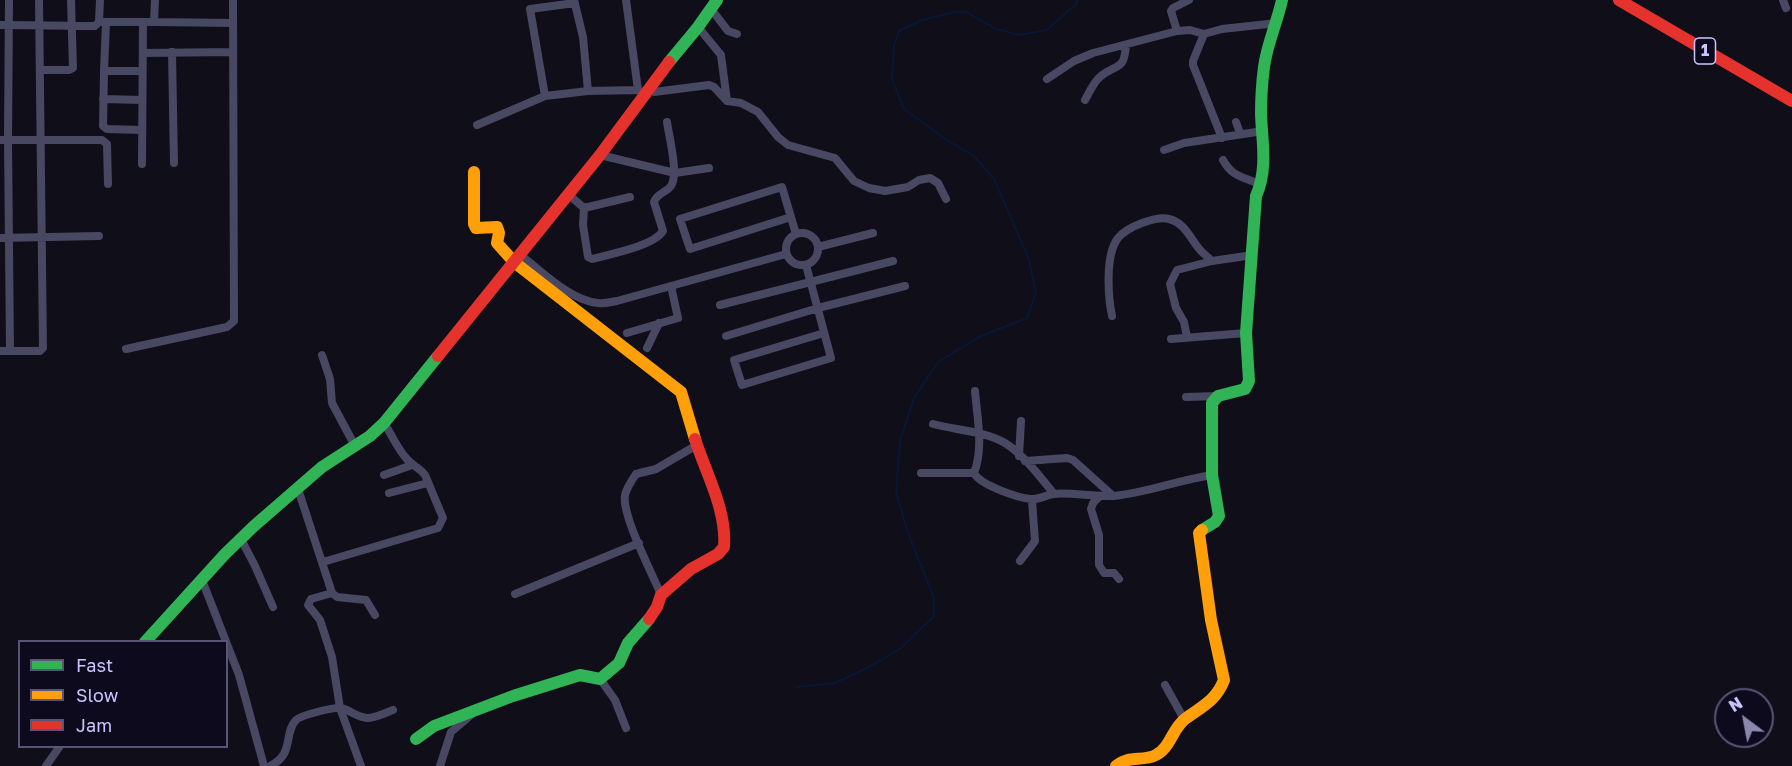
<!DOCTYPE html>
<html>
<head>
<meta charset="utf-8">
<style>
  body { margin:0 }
  #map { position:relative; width:1792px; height:766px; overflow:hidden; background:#100e19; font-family:"Golos Text",sans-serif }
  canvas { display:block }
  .legend { position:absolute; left:18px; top:640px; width:210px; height:108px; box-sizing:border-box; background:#0d0a1d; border:2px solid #595577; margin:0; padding:8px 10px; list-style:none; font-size:18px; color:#ccc6ff }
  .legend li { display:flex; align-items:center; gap:12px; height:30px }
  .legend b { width:30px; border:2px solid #595577 }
  .north { position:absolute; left:1714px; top:688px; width:60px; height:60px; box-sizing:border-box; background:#0d0a1d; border:2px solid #595577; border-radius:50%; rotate:328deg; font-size:16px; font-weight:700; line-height:24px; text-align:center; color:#ccc6ff }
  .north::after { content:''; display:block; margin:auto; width:21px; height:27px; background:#8a86ae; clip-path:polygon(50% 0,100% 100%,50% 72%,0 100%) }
</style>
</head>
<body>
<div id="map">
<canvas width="1792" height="766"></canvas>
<ul class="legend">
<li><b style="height:8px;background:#30b455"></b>Fast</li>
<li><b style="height:8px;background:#ff9f0a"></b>Slow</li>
<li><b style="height:8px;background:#e5322d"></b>Jam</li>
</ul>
<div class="north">N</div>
</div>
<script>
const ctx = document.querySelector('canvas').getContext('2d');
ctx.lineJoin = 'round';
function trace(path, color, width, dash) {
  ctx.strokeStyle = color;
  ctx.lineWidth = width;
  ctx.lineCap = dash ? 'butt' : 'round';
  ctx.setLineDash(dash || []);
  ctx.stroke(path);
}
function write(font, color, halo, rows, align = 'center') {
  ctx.font = font + ' "Golos Text",sans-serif';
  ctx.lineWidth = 4.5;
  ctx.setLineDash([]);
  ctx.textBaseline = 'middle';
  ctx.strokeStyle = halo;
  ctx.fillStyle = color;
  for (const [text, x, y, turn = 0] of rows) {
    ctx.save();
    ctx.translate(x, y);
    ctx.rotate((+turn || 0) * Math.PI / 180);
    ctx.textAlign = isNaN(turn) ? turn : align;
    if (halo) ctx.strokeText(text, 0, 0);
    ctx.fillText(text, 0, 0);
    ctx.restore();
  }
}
trace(new Path2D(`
  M796,687L835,683L871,666L901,648L934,616V598L908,533L896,492L900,441L914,398L938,362L979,337L1027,318L1036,292L1028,257L994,179L974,156L948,141L904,109L892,79L894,45L899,31L922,20L955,12H966L996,29L1019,35L1047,30L1077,3V0`), '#061838', 2);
trace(new Path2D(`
  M9,0L8,140L10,351
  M574,0L583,37L588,91
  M626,0L638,90L642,92
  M1783,0L1786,8
  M711,9L728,31L737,34
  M101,22H154L155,0
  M106,22L104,71H142
  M154,22L233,23
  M0,25L95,26L99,22L100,0
  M698,27L721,55L727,101
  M1177,31L1171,11L1173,8L1189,0
  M1204,34L1193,61V65L1222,138
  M172,52L174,163
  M143,53L233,52
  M40,70H69L73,68L71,0
  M104,71L103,126L107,129L142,130
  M1047,79L1074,61L1093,53L1177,31L1190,30L1204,34L1222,29L1277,23
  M650,88L654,92L709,85L714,87L727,101L741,103L758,112L778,137L788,145L835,158L854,181L869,188L885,191L908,187L919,180L930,178L938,183L946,199
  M545,96L530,9L575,3
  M103,99L142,100
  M1085,100C1089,93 1094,81 1101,76C1118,63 1124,71 1126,45
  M1236,122L1240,133
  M477,125L545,96L588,91L638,90
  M0,140H102L107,144L108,184
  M1164,150L1184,143L1263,131
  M600,155L675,173L709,168
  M1223,160C1233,178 1243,176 1261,185
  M142,164L143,22
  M568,194L584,208L583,225L588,257L592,259C610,254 654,246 663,231L654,202C657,193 666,193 671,186C679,174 669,137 667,122
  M584,208L630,197
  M791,217L690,249L680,219L782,187L796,234
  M786 249a16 16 0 1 1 32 0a16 16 0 1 1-32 0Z
  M0,238L99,236
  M818,247L873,233
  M519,254C542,271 569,300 598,303C604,304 611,302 617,301L786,254
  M806,265L831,358L742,385L734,360L824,333
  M720,305L893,261
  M1112,316C1108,296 1105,255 1118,238C1124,231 1134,226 1142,223C1151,220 1160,217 1169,219C1186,223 1191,241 1202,252C1205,255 1209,258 1212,261
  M627,333L678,318L671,286
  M726,336L818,308L905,286
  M1187,337L1184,322L1176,308L1170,284L1177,270L1212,261L1253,255
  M1171,339L1246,333
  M647,348L659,323
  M126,349L227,327L234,321L233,0
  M0,351H40L43,348L39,0
  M322,355L330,379L332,403L355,446
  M975,391C977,417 984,448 974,473C980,485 1018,498 1031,499C1039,500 1046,495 1053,494C1069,492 1095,497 1113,496C1147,493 1178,480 1212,475
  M1186,397L1218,396
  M933,424C955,430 985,431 1005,443C1022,453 1042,479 1054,494
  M1019,456L1021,421
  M1025,461L1067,458L1073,460L1113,496
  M921,473H974
  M384,475L412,465
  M298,489L332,593L337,597L366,600L375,615
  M389,493L428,483
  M1100,496L1093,503L1091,509L1099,535V565L1104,573H1114L1119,579
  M241,539L255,566L273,607
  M1020,561L1035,541L1032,500
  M323,562L438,528L443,518L425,475C419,467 412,466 406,458C397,448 392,435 384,423
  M202,580L239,675L264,766
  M332,593L311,599L308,605L320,620L332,657L340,708L361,766
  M515,594L639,543
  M661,595C653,575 621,514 625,495C627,487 632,480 636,474L656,469L697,445
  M600,679L615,700L626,728
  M1165,685L1184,719
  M46,766L60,746
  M270,766C295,754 283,734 296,720C301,715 334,707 341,708C350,710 356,717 367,718C375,718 385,713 393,710
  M440,766L451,732L471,715`), '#494862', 8);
trace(new Path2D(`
  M669,62L698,27L717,0
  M1202,530L1215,522L1219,516L1212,475V403L1218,396L1245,389L1249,381L1246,333L1256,196C1268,169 1262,142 1261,114C1261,98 1262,82 1264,67C1267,44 1277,23 1282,0
  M145,642L225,554L254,526L322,467L370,436L384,423L438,356
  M416,739L434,726L513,696L580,675L600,679L619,663L628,643L649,619`), '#30b455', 12);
trace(new Path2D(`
  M474,172V224L476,228L497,227L499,233L497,243L514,262L681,392L695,439
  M1116,766C1129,755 1142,762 1156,755C1171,747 1172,729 1185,719C1201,707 1216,701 1224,680L1211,620L1199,533L1202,530`), '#ff9f0a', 12);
trace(new Path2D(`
  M1619,0L1792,101
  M438,356L600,155L669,62
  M649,619L657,607L661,595L691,569L718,554L724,547C727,510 706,474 695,439`), '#e5322d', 12);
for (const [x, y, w] of [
  [1705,51,21]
]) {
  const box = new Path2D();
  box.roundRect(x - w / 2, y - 13, w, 26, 4.5);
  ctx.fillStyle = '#0d0a1d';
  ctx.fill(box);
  trace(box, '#ccc6ff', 1.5);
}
write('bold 16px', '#ccc6ff', null, [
  ["1",1705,51]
]);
</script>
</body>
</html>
